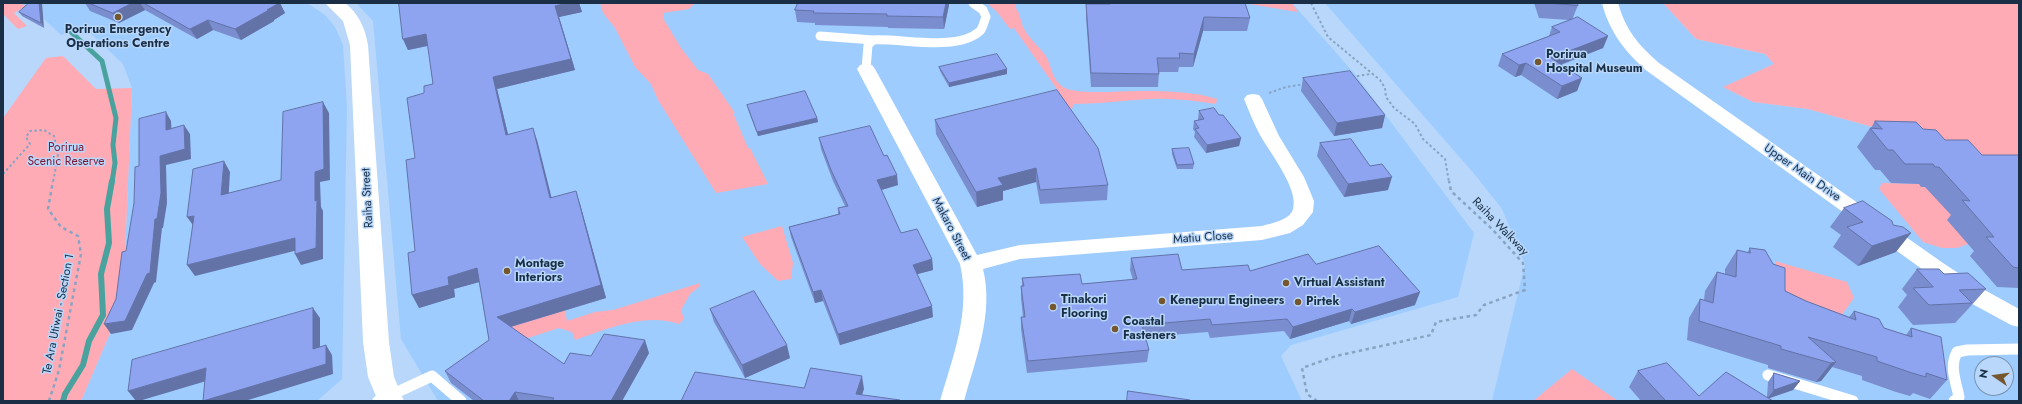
<!DOCTYPE html>
<html>
<head>
<meta charset="utf-8">
<style>
  body { margin:0 }
  #map { position:relative; width:2022px; height:404px; overflow:hidden; background:#b8d7fa; font-family:Jost,sans-serif }
  canvas { display:block }
  .frame { position:absolute; inset:0; border:4px solid #1a2f46; pointer-events:none }
  .north { position:absolute; left:1974px; top:356px; width:40px; height:40px; box-sizing:border-box; background:#b8d7fa; border:1px solid #7994b2; border-radius:50%; rotate:283deg; font-size:11px; font-weight:700; line-height:16px; text-align:center; color:#1a2f46 }
  .north::after { content:''; display:block; margin:auto; width:14px; height:18px; background:#76562c; clip-path:polygon(50% 0,100% 100%,50% 72%,0 100%) }
</style>
</head>
<body>
<div id="map">
<canvas width="2022" height="404"></canvas>
<div class="frame"></div>
<div class="north">N</div>
</div>
<script>
const ctx = document.querySelector('canvas').getContext('2d');
ctx.lineJoin = 'round';
function paint(path, color) {
  ctx.fillStyle = color;
  ctx.fill(path, 'evenodd');
}
function trace(path, color, width, dash) {
  ctx.strokeStyle = color;
  ctx.lineWidth = width;
  ctx.lineCap = dash ? 'butt' : 'round';
  ctx.setLineDash(dash || []);
  ctx.stroke(path);
}
function write(font, color, halo, rows, align = 'center') {
  ctx.font = font + ' Jost,sans-serif';
  ctx.lineWidth = 3;
  ctx.setLineDash([]);
  ctx.textBaseline = 'middle';
  ctx.strokeStyle = halo;
  ctx.fillStyle = color;
  for (const [text, x, y, turn = 0] of rows) {
    ctx.save();
    ctx.translate(x, y);
    ctx.rotate((+turn || 0) * Math.PI / 180);
    ctx.textAlign = isNaN(turn) ? turn : align;
    if (halo) ctx.strokeText(text, 0, 0);
    ctx.fillText(text, 0, 0);
    ctx.restore();
  }
}
paint(new Path2D(`
  M19,3H307L325,15L335,27L343,45L347,107L342,379L317,401H81L123,303L132,88L123,64L87,30H74L61,35L41,16Z
  M356,3H1292L1354,73L1474,233L1458,297L1291,345L1281,356L1302,401H438L401,339L373,21Z
  M1325,3H1663L1696,39L1765,54L1774,64L1724,87L1753,102L1808,109L2019,168V401H1492L1525,264L1502,209L1476,176ZM1982,364H2006V388H1982Z`), '#9eccfe');
paint(new Path2D(`
  M3,3H19L26,6L14,13L27,26L18,29L3,14Z
  M600,3H695L689,9L663,13V18L681,48L698,70L708,74L735,113H733L748,148H750L768,184L716,193L658,100L651,84L635,67L615,28L603,13Z
  M987,3H1016L1015,7C1021,14 1020,21 1024,29C1030,40 1041,48 1047,58C1052,69 1052,79 1063,87C1076,96 1127,90 1145,91C1168,91 1196,92 1217,99L1216,104C1195,101 1173,98 1151,99C1125,100 1100,104 1074,104L1070,113L1056,104L1061,95L1014,28L1010,29L997,12Z
  M1243,3H1292L1298,12Z
  M1663,3H2019V168L1808,109L1753,102L1723,87L1774,64L1765,54L1696,39Z
  M63,56L96,89L132,88L123,303L81,401H3V118L46,58Z
  M1882,183L1919,184L1929,187L1955,220H1947L1957,231L1969,232L1968,244L1957,248H1942L1923,242L1879,189Z
  M782,226L793,263L791,279L778,281L760,264L742,237Z
  M1775,261L1847,282L1854,298L1841,316L1774,311Z
  M700,283V286L690,294L681,310L684,319L679,324C646,312 606,329 575,340L572,332L559,328L487,351L491,333L565,310L567,321L595,312L613,310Z
  M1572,369L1618,401H1533Z`), '#ffabb5');
trace(new Path2D(`
  M71,32L102,61L116,118L113,145L115,163L112,182`), '#49a29e', 5);
trace(new Path2D(`
  M63,401L65,394L83,365L89,341L103,315L101,274L109,243L107,209L112,181`), '#49a29e', 6);
trace(new Path2D(`
  M1311,3L1328,37L1380,80L1385,88L1386,97L1394,108L1415,124L1423,139L1445,159L1449,182
  M1352,77L1370,74
  M1269,93L1286,87L1305,84
  M3,174L30,144L26,137L30,131L44,130L54,136L58,156L53,182`), '#88a4c3', 2, [2.5, 2.5]);
trace(new Path2D(`
  M49,401L59,370L81,254L78,236L61,227L48,209L53,181
  M1317,401L1307,394L1302,368L1336,356L1431,335L1436,322L1476,315L1484,305L1525,290L1523,263L1492,229L1451,191L1449,181`), '#88a4c3', 2.5, [3.5, 3.5]);
trace(new Path2D(`
  M820,36L873,40
  M866,69L868,45L873,40C903,38 957,52 980,31C983,28 984,21 986,17L983,10L973,3`), '#fff', 9);
trace(new Path2D(`
  M1768,375L1853,401
  M378,401L432,376L461,401
  M1954,401L1959,397C1956,381 1949,367 1957,352L1967,350L2019,349`), '#fff', 11);
paint(new Path2D(`
  M1602,3H1618C1625,29 1639,46 1659,63L1943,263L1981,288L2019,309V327L2011,325L1965,300L1647,71C1625,52 1609,31 1602,3Z
  M866,64L872,65L875,69L977,255L1020,245L1262,226C1272,223 1290,220 1293,209C1299,189 1270,153 1260,135C1254,124 1249,111 1244,99L1247,95L1253,94L1259,95L1262,99L1279,136L1304,177L1314,201L1313,212L1303,225L1290,233L1262,240L1020,259L983,269C994,313 976,358 964,401H940C953,356 971,312 960,264L857,69L860,65Z`), '#fff');
paint(new Path2D(`
  M325,3H345C359,14 365,28 368,45L389,342L394,377L404,401H378L368,377L363,342L350,45L343,21Z`), '#fff');
paint(new Path2D(`
  M29,3L44,28L22,16L19,12Z
  M85,3H280L285,13L274,20V21L241,40L213,30L197,39L145,10L119,23L90,11Z
  M399,3H579L582,12L559,17L575,70L497,89L508,134L537,140L551,198L580,204L606,298L511,327L564,364L591,356L649,353L622,401H474L451,383L445,371L489,340L479,282L454,289L455,297L419,308L415,251V158L424,93L433,84L428,46L408,50L403,39Z
  M798,3H949V5L944,29L888,28V27L815,25V23L797,22L795,10Z
  M1108,3H1245L1250,18L1247,31H1203L1193,67H1179L1178,72H1159L1158,87H1091L1086,17V4H1108Z
  M1534,3H1577L1578,5L1572,20L1608,36L1603,48L1561,65L1582,78L1577,91L1557,99L1521,75L1515,77L1498,66L1502,54L1549,36L1552,27L1570,20L1539,18Z
  M939,67L1007,69V74L949,87L940,71Z
  M1303,78L1385,115L1382,128L1334,136L1301,91Z
  M747,105L817,118L818,122L758,136L748,109Z
  M1199,111L1219,115L1241,138L1239,146L1206,153L1194,137L1195,132L1193,129L1194,121L1198,120V119Z
  M935,120L1108,185L1107,200L1040,204L1036,182L1003,191V200L977,207L936,134Z
  M1875,121L1923,129L1945,140L1982,155H2019V288L1997,287L1970,256L1974,251L1947,220L1951,215L1925,187H1921L1919,184L1891,183L1880,170H1875L1857,147L1870,128H1871Z
  M819,138L898,185L881,190L901,233L932,259L933,270L917,274L933,317L840,345L823,301L815,303L791,237L789,227L838,214V208L845,206L833,181L821,149Z
  M1320,143L1388,190L1344,197L1317,156Z
  M1172,149L1194,164L1193,169H1177L1172,154Z
  M1863,201L1896,252L1858,266L1833,247L1841,235L1830,227L1844,208Z
  M1750,248L1785,291L1806,301L1849,317L1854,311L1884,328L1906,335L1911,328L1947,380L1930,399L1913,393L1910,396L1896,392L1862,380V376L1832,367L1821,381L1816,382L1768,368V365L1687,340L1689,318L1700,299L1704,300L1705,291L1717,272L1725,274V269L1737,250L1747,253Z
  M1131,258L1182,270L1250,271L1316,264L1415,305L1351,324L1349,321L1290,339L1284,331L1210,338L1208,332L1145,337L1149,350L1147,362L1027,373L1021,329V317H1023L1021,298V286H1022V278L1082,284L1133,280L1130,270Z
  M1917,269L1944,274L1986,289L1969,308L1968,309L1955,323L1913,325L1898,307L1907,295L1902,289Z
  M710,309L790,358L745,378L714,322Z
  M1638,371L1699,396L1767,397L1768,382L1774,373L1800,381L1793,390L1769,398L1773,401H1641L1629,387Z`), '#7a8dce');
paint(new Path2D(`
  M39,3H42L44,28L41,23Z
  M132,3H140L145,10L119,23L113,13Z
  M279,3H280L285,13L274,20V21L241,40L235,29Z
  M567,3H579L582,12L559,17L575,70L497,89L511,147L506,135L493,77L555,6Z
  M946,3H949V5L944,29L943,17Z
  M1204,17L1203,31L1193,67L1194,54Z
  M208,20L213,30L197,39L190,29Z
  M426,34L431,45L408,50L403,39Z
  M1608,36L1603,48L1546,70L1551,58Z
  M1526,63L1521,75L1515,77L1519,65Z
  M1007,69V74L949,87V83Z
  M1582,78L1577,91L1557,99L1562,86Z
  M323,102L329,113L330,180L320,182L321,207L323,211V259L301,265L295,254L315,201V172Z
  M166,112L171,121L172,139L166,130Z
  M1385,115L1382,128L1334,136L1337,123Z
  M817,118L818,122L758,136L757,132Z
  M184,125L190,134L191,159L166,165L167,203L163,228H162L156,282L154,283L132,330L111,334L104,324L147,274L160,156Z
  M533,128L537,140L555,211L550,198Z
  M1241,138L1239,146L1206,153L1207,145Z
  M224,161L230,172L228,206L221,195Z
  M1036,168V182L1003,191V200L977,207L976,192L998,178Z
  M897,175L898,185L878,191L877,180Z
  M1392,177L1388,190L1344,197L1348,184Z
  M576,191L580,204L606,298L503,329L497,317Z
  M194,216L195,228L187,217Z
  M1911,233L1896,252L1858,266L1872,246Z
  M295,238L302,249L195,276L187,265Z
  M932,259L933,270L914,275L913,265Z
  M477,268L483,281L454,289L455,297L419,308L412,295L448,277Z
  M821,290L823,301L815,303L813,292Z
  M1420,292L1415,305L1351,324L1355,312Z
  M932,306L933,317L840,345L838,334Z
  M313,308L320,318V359L313,349Z
  M1352,309L1349,321L1290,339L1293,327Z
  M645,340L649,353L622,401H611Z
  M326,345L332,355L333,374L245,401H203Z
  M787,345L790,358L745,378L742,365Z
  M1836,362L1821,381L1816,382L1831,363Z
  M206,368L213,379L139,401H136L128,391Z
  M862,376L864,389L860,401L856,394Z
  M1800,381L1793,390L1767,399L1774,390Z
  M515,392L519,401H509Z`), '#6373a8');
const building = new Path2D(`
  M29,3H39L41,23L19,12Z
  M89,3H132L113,13Z
  M144,3H279L267,10H269L235,29L208,20L190,29Z
  M399,3H567L555,6L571,59L493,77L506,135L533,128L550,198L576,191L601,285L497,317L564,364L570,353L591,356L604,334L645,340L611,401H552L554,398L515,392L509,401H484L445,371L489,340L477,268L448,277L449,285L412,295L408,253L415,251L406,160L415,158L407,98L424,93V86L433,84L426,34L403,39Z
  M798,3H946L943,17L887,16V14L813,13L814,11L795,10Z
  M1110,3H1245L1250,18L1204,17L1194,54L1179,53L1180,58H1157L1159,74L1091,73L1086,4H1110Z
  M1545,3H1577L1578,5Z
  M1578,17L1608,36L1551,58L1582,78L1562,86L1526,63L1519,65L1502,54L1560,32L1552,27Z
  M997,54L1007,69L949,83L939,67Z
  M1350,71L1385,115L1337,123L1303,78Z
  M1057,90L1098,148L1108,185L1040,190L1036,168L998,178L1003,185L976,192L935,120Z
  M805,91L817,118L757,132L747,105Z
  M323,102L324,169L315,172V201L317,200L316,248L295,254V238L187,265L194,216L187,217L193,169L224,161L221,195L281,180L283,112Z
  M1214,108L1219,115H1223L1241,138L1207,145L1195,129L1199,128L1194,121L1204,119L1199,111Z
  M166,112V130L184,125L185,149L160,156L161,193L157,219H155L150,273L147,274L125,321L104,324L116,299L122,252L126,251L134,203L135,167L139,166V119Z
  M1875,121L1916,122L1923,129L1936,130L1945,140H1968L1982,155H2019V268L2013,267L1986,237H1994L1962,200L1970,201L1939,167H1935L1933,164H1905L1893,150H1888L1870,128L1882,129Z
  M870,126L884,156L887,155L897,175L877,180L901,233L917,229L932,259L913,265L932,306L838,334L821,290L813,292L789,227L840,214L838,208L848,206L831,170L819,138Z
  M1351,139L1370,166L1382,164L1392,177L1348,184L1320,143Z
  M1189,148L1194,164L1177,165L1172,149Z
  M1863,201L1892,221L1893,225L1903,227L1911,233L1872,246L1847,227L1863,222L1844,208Z
  M1379,246L1420,292L1355,312L1352,309L1293,327L1287,319L1212,325L1210,319L1142,325L1149,350L1028,361L1021,317H1025L1021,286H1024L1022,278L1080,274L1082,284L1137,279L1131,258L1178,254L1182,270L1248,265L1250,271L1308,254L1316,264Z
  M1750,248L1765,250L1773,264L1785,268V291L1806,301L1856,320L1854,311L1879,319L1884,328L1912,337L1911,328L1941,337L1947,380L1926,373V377L1912,373L1877,361V357L1808,337L1836,362L1831,363L1781,349V346L1699,321L1700,299L1713,303L1717,272L1736,277L1737,250L1750,253Z
  M1917,269H1939L1944,274L1968,273L1986,289L1959,290L1972,303L1929,305L1913,288L1933,287Z
  M754,291L787,345L742,365L710,309Z
  M313,308V349L326,345V364L203,401L206,368L128,391L132,360Z
  M1667,363L1699,396L1726,372L1773,401H1666L1638,371Z
  M811,368L862,376L856,394L900,400V401H681L695,372L804,388Z
  M1774,373L1800,381L1774,390Z
  M1128,391L1190,400V401H1127Z`);
paint(building, '#8ea4f0');
trace(building, '#6373a8', 1);
for (const [x, y, r, color] of [
  [118,17,4,"#76562c"],
  [1538,62,4,"#76562c"],
  [507,271,4,"#76562c"],
  [1286,283,4,"#76562c"],
  [1162,301,4,"#76562c"],
  [1298,302,4,"#76562c"],
  [1053,307,4,"#76562c"],
  [1115,329,4,"#76562c"]
]) {
  const dot = new Path2D();
  dot.arc(x, y, r, 0, 2 * Math.PI);
  ctx.fillStyle = color;
  ctx.fill(dot);
  trace(dot, '#b8d7fa', 1.5);
}
write('bold 12px', '#1a2f46', '#b8d7fa', [
  ["Porirua Emergency",118,30,"center"],
  ["Operations Centre",118,44,"center"],
  ["Porirua",1546,55],
  ["Hospital Museum",1546,69],
  ["Montage",515,264],
  ["Interiors",515,278],
  ["Virtual Assistant",1294,283],
  ["Tinakori",1061,300],
  ["Flooring",1061,314],
  ["Kenepuru Engineers",1170,301],
  ["Pirtek",1306,302],
  ["Coastal",1123,322],
  ["Fasteners",1123,336]
], 'left');
write('12px', '#801834', '#b8d7fa', [
  ["Porirua",66,148],
  ["Scenic Reserve",66,162]
]);
write('12px', '#1a2f46', '#b8d7fa', [
  ["Upper Main Drive",1802,173,35],
  ["Raiha Street",368,198,-93],
  ["Raiha Walkway",1500,227,46],
  ["Makaro Street",951,229,62],
  ["Matiu Close",1203,238,-4],
  ["Te Ara Utiwai - Section 1",59,314,-79]
]);
</script>
</body>
</html>
